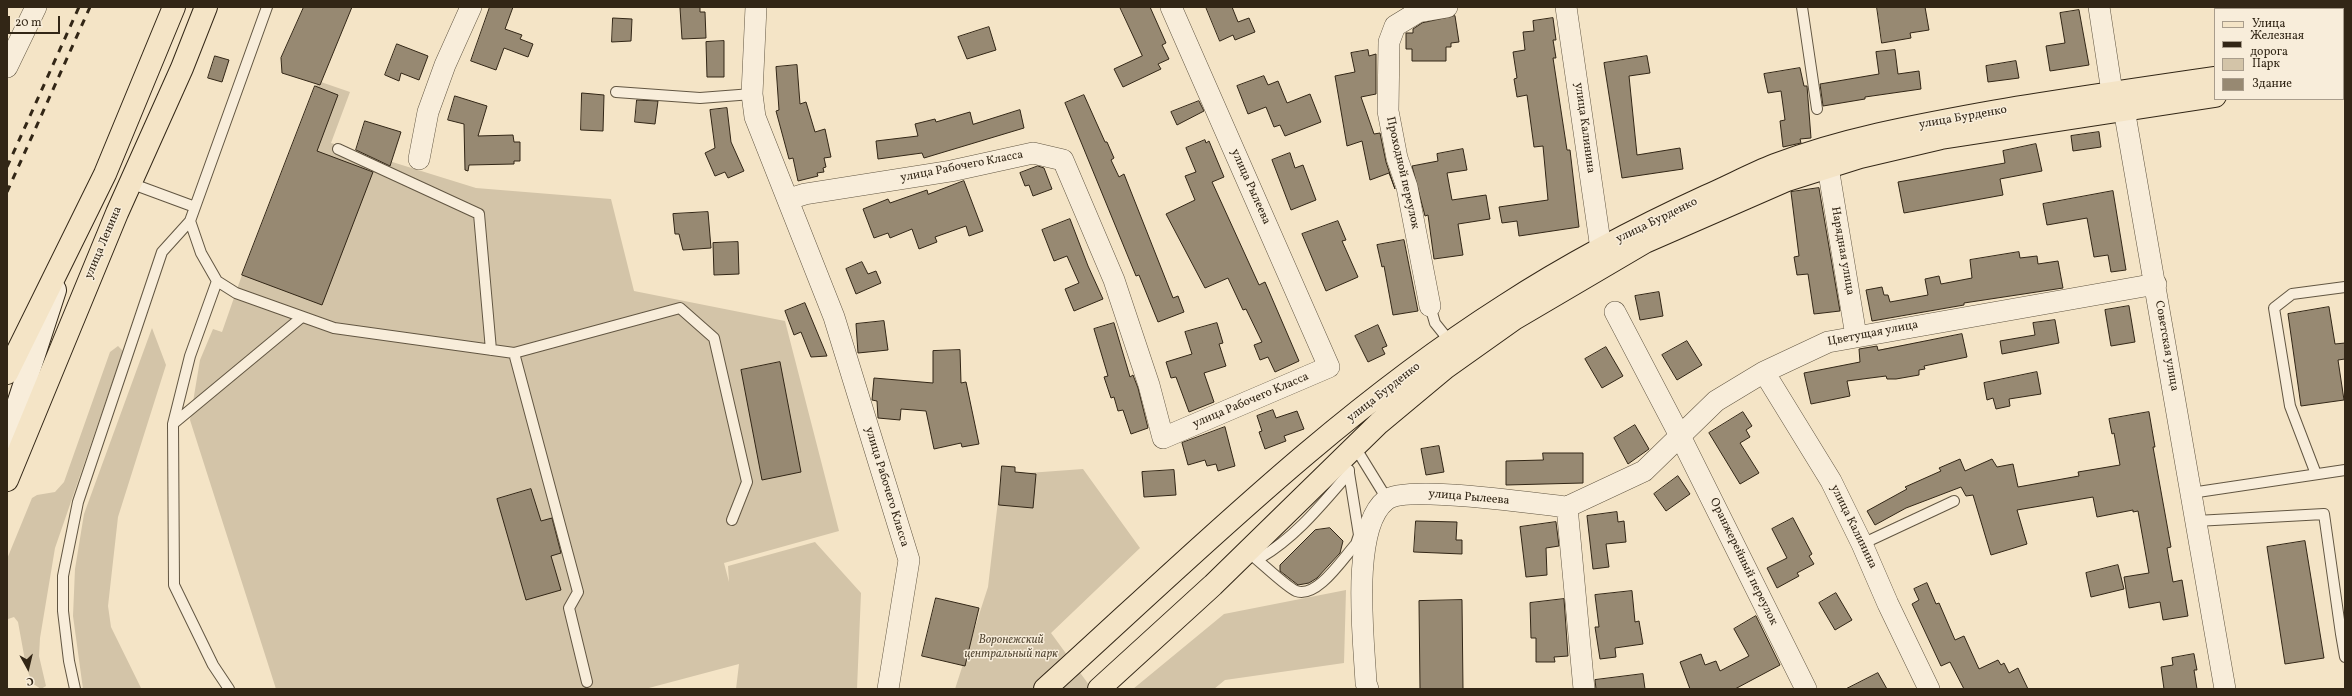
<!DOCTYPE html>
<html>
<head>
<meta charset="utf-8">
<style>
  body { margin:0 }
  #map { position:relative; width:2352px; height:696px; overflow:hidden; background:#f4e4c6; font-family:Vollkorn,serif }
  canvas { display:block }
  .frame { position:absolute; inset:0; border:8px solid #322616; pointer-events:none }
  .legend { position:absolute; left:2214px; top:8px; width:130px; height:92px; box-sizing:border-box; background:#f8edda; border:1px solid #a99d8c; margin:0; padding:5px 7px; list-style:none; font-size:12px; color:#322616 }
  .legend li { display:flex; align-items:center; gap:8px; height:20px }
  .legend b { width:20px; border:1px solid #a99d8c }
  .north { position:absolute; left:8px; top:648px; width:40px; height:40px; -webkit-text-stroke:3px #f8edda; paint-order:stroke; rotate:172deg; font-size:11px; font-weight:700; line-height:16px; text-align:center; color:#322616 }
  .north::after { content:''; display:block; margin:auto; width:14px; height:18px; background:#322616; clip-path:polygon(50% 0,100% 100%,50% 72%,0 100%) }
  .scale { position:absolute; left:8px; top:16px; width:52px; height:18px; box-sizing:border-box; border:2px solid #322616; border-top:0; padding-left:5px; font-size:12px; line-height:14px; white-space:nowrap; color:#322616; -webkit-text-stroke:3px #f8edda; paint-order:stroke }
</style>
</head>
<body>
<div id="map">
<canvas width="2352" height="696"></canvas>
<div class="frame"></div>
<ul class="legend">
<li><b style="height:5px;background:#f4e4c6"></b>Улица</li>
<li><b style="height:5px;background:#322616"></b>Железная дорога</li>
<li><b style="height:11px;background:#d3c4a8"></b>Парк</li>
<li><b style="height:11px;background:#978972"></b>Здание</li>
</ul>
<div class="north">С</div>
<div class="scale">20 m</div>
</div>
<script>
const ctx = document.querySelector('canvas').getContext('2d');
ctx.lineJoin = 'round';
function paint(path, color) {
  ctx.fillStyle = color;
  ctx.fill(path, 'evenodd');
}
function trace(path, color, width, dash) {
  ctx.strokeStyle = color;
  ctx.lineWidth = width;
  ctx.lineCap = dash ? 'butt' : 'round';
  ctx.setLineDash(dash || []);
  ctx.stroke(path);
}
function write(font, color, halo, rows, align = 'center') {
  ctx.font = font + ' Vollkorn,serif';
  ctx.lineWidth = 3;
  ctx.setLineDash([]);
  ctx.textBaseline = 'middle';
  ctx.strokeStyle = halo;
  ctx.fillStyle = color;
  for (const [text, x, y, turn = 0] of rows) {
    ctx.save();
    ctx.translate(x, y);
    ctx.rotate((+turn || 0) * Math.PI / 180);
    ctx.textAlign = isNaN(turn) ? turn : align;
    if (halo) ctx.strokeText(text, 0, 0);
    ctx.fillText(text, 0, 0);
    ctx.restore();
  }
}
paint(new Path2D(`
  M318,81L350,92L331,143L476,188L611,199L634,291L785,321L839,531L724,563L729,582L728,566L815,542L861,593L857,689H736L739,664L645,689H276L190,420L200,360L213,329L222,332L242,275Z
  M152,328L166,365L118,517L108,606L111,627L141,688L145,689H83L73,616L75,569L84,514Z
  M118,346L123,351L55,548L40,638L39,656L46,686L41,689L32,683L26,666L18,622L14,617L8,619L7,622V559L32,498L37,495L55,492L64,482L110,352Z
  M1083,469L1140,548L1051,633L1092,689H955L988,587L1001,475Z
  M1346,590L1344,663L1225,680L1214,689H1133L1224,614Z`), '#d3c4a8');
const building = new Path2D(`
  M304,7H352L320,85L282,73L281,58Z
  M490,7H513L505,29L522,35L520,39L533,44L528,57L504,48L496,70L471,61Z
  M700,7V12H705L706,38L682,39L680,8Z
  M1120,7H1150L1166,43L1162,45L1169,59L1158,64L1161,69L1123,87L1114,69L1142,56Z
  M1206,7H1232L1238,22L1249,18L1255,32L1235,40L1233,35L1220,41Z
  M1877,7H1925L1929,30L1910,33L1911,38L1882,43Z
  M2079,10L2089,65L2050,71L2046,46L2065,43L2060,13Z
  M1455,16L1459,42L1451,43V47H1446V61H1412V49H1406V33H1413V29L1422,23Z
  M613,18L632,19L631,41L612,42Z
  M1553,18L1556,40H1553L1556,58H1553L1567,150H1570L1579,227L1519,236L1517,221L1502,223L1499,207L1548,200L1543,146L1534,147L1527,95L1517,97L1514,79L1517,78L1513,52L1525,50L1523,32L1534,31L1533,21Z
  M989,27L996,50L967,59L958,37Z
  M724,41V77H707L706,42Z
  M397,44L428,56L419,80L401,73L399,81L385,75Z
  M1368,50L1369,56L1376,54V94L1361,97L1374,134L1380,133L1386,162L1395,189L1389,173L1370,180L1362,141L1347,146L1335,76L1355,72L1351,53Z
  M1895,50L1898,74L1919,71L1921,89L1865,97V99L1823,106L1820,84L1879,74L1876,52Z
  M215,56L229,60L222,82L208,78Z
  M1647,56L1650,73L1629,76L1637,155L1680,148L1683,169L1622,178L1604,63Z
  M2016,61L2019,78L1988,82L1986,66Z
  M797,65L800,104L806,102L815,132L825,129L831,157L824,158L826,167L823,168L824,172L817,173L818,176L798,181L793,158L789,159L776,111L779,110L776,67Z
  M1800,68L1804,86H1807L1811,138L1800,139L1801,143L1783,147L1780,121L1785,120L1781,91L1768,93L1764,74Z
  M1264,76L1268,85L1278,81L1287,103L1310,94L1321,122L1285,136L1280,125L1274,127L1266,107L1248,114L1237,86Z
  M315,86L338,95L317,151L373,172L322,305L242,275Z
  M582,93L604,95L603,131L581,130Z
  M1084,95L1105,142H1107L1114,158L1111,160L1119,177L1124,174L1173,298L1178,296L1184,312L1158,322L1139,275L1136,276L1065,103Z
  M455,96L487,106L478,136L513,135L514,142H520V161H514V164L469,165L468,171L465,170L464,124L448,120Z
  M637,100L658,101L655,124L635,122Z
  M1199,101L1204,111L1177,125L1171,112Z
  M727,108L731,142L744,171L728,178L725,172L715,176L705,153L715,148L710,110Z
  M1020,110L1024,128L924,158L922,153L878,159L876,141L918,136L915,124L935,119L936,122L970,112L973,124Z
  M365,121L401,132L390,166L356,150Z
  M2099,132L2101,147L2073,151L2071,136Z
  M1205,140L1206,143L1209,141L1224,177L1212,182L1259,285L1265,282L1299,361L1275,372L1268,357L1260,360L1254,345L1262,342L1246,309L1243,310L1228,278L1205,288L1166,214L1195,200L1185,176L1196,172L1186,148Z
  M2036,144L2042,171L2000,179L2003,195L1904,213L1898,182L2005,163L2003,151Z
  M1463,149L1467,170L1447,173L1452,200L1486,195L1490,219L1458,224L1463,255L1434,259L1428,215L1425,216L1412,166L1438,161L1437,154Z
  M1290,153L1295,168L1303,165L1316,200L1291,210L1272,160Z
  M1038,166L1044,168L1052,189L1033,196L1029,185L1025,186L1020,173Z
  M964,181L983,231L969,236L966,226L935,237L937,242L919,249L912,229L890,238L888,233L874,238L863,209L888,199L890,203L927,190L928,194Z
  M1819,188L1840,311L1814,314L1808,274L1797,275L1794,257L1799,256L1791,192Z
  M2113,191L2126,270L2111,272L2108,255L2094,257L2087,218L2047,225L2043,204Z
  M708,212L711,248L683,250L679,234H675L673,214Z
  M1070,219L1088,266L1103,299L1074,311L1065,289L1079,283L1067,256L1054,261L1042,230Z
  M1338,221L1346,240L1342,241L1358,277L1326,291L1302,234Z
  M1404,240L1418,311L1393,315L1384,266L1382,267L1377,245Z
  M738,242L739,274L714,275L713,243Z
  M2019,252L2020,258L2037,256L2038,264L2058,261L2063,288L1964,303V305L1872,321L1866,290L1882,287L1884,295H1888L1890,302L1928,295L1925,279L1939,276L1941,284L1972,278L1970,260Z
  M862,262L868,274L876,271L881,283L856,294L846,269Z
  M1659,292L1663,316L1640,320L1635,296Z
  M805,303L827,356L811,357L801,332L794,335L785,311Z
  M2129,306L2135,342L2111,346L2105,310Z
  M2329,307L2335,344L2345,343V359L2338,360L2344,400L2301,406L2288,314Z
  M2055,320L2059,343L2002,354L2000,341L2035,335L2033,323Z
  M884,321L888,350L858,353L856,324Z
  M1114,323L1130,377L1133,375L1138,388L1148,428L1131,434L1123,410L1118,411L1114,397L1111,398L1104,377L1108,376L1094,329Z
  M1217,323L1223,343L1219,344L1226,366L1204,373L1214,402L1189,412L1176,377L1171,378L1166,362L1192,354L1185,332Z
  M1378,325L1387,346L1382,348L1385,354L1368,362L1355,336Z
  M1962,334L1967,357L1924,366L1925,369L1919,370V375L1896,379H1887L1886,376L1847,381L1850,396L1811,404L1804,373L1860,362L1859,349L1877,346L1878,350Z
  M1687,341L1702,365L1677,380L1662,355Z
  M1606,347L1623,376L1602,388L1585,359Z
  M960,350L961,383L966,382L979,444L962,447L961,443L934,449L926,411L901,409L900,420L878,418L877,401L872,400L874,378L933,383V351Z
  M780,362L801,472L762,480L741,370Z
  M2037,372L2041,394L2009,399L2010,406L1996,409L1993,398L1987,400L1984,383Z
  M1273,410L1276,418L1297,411L1304,429L1284,436L1286,441L1265,449L1259,432L1262,431L1257,416Z
  M1743,412L1752,426L1746,430L1750,437L1740,443L1759,473L1740,484L1709,433Z
  M2149,412L2155,447H2153L2171,547L2167,548L2173,582L2182,580L2188,616L2163,620L2160,602L2129,608L2124,577L2149,573L2138,511L2133,512V510L2097,517L2093,497L2017,510L2027,544L1991,555L1973,495L1966,496L1961,487L1906,508L1875,525L1867,511L1907,489L1905,487L1941,471L1939,468L1960,459L1965,471L1992,459L1997,467L2013,464L2018,487L2079,476L2078,472L2120,465L2114,433L2112,434L2109,419Z
  M1635,425L1649,449L1628,464L1614,438Z
  M1225,427L1235,466L1218,471L1216,464L1207,466L1205,460L1188,465L1182,443Z
  M1439,446L1444,472L1426,475L1421,449Z
  M1543,453H1583V483L1506,485V461L1543,460Z
  M1002,466L1015,467V472L1036,474L1033,508L999,505Z
  M1174,470L1176,495L1144,497L1142,472Z
  M1678,476L1690,494L1666,511L1654,494Z
  M531,489L541,521L552,518L561,553L551,556L561,590L526,600L497,499Z
  M1617,512L1618,522L1624,521L1626,542L1606,544L1609,567L1593,569L1587,516Z
  M1793,518L1812,554L1809,556L1814,564L1797,573L1799,576L1777,588L1767,568L1787,558L1772,529Z
  M1416,521L1457,522L1456,540H1462V554L1414,552Z
  M1556,522L1559,546L1546,548L1547,575L1526,577L1520,527Z
  M1330,528L1343,541L1340,553L1317,578L1309,583L1298,585L1280,571V565L1315,530Z
  M2305,541L2324,658L2285,664L2267,547Z
  M2118,565L2124,589L2091,597L2086,573Z
  M1927,583L1936,604L1939,603L1955,640L1964,636L1979,669L1998,660L2001,665L2004,663L2009,673L2018,668L2028,689H1964L1950,662L1941,666L1912,604L1919,600L1914,589Z
  M1632,591L1635,622L1639,621L1643,644L1615,648L1616,657L1600,659L1595,627H1599L1595,595Z
  M1836,593L1852,620L1835,630L1819,603Z
  M936,598L979,608L965,666L922,656Z
  M1564,599L1568,656L1554,657L1555,662H1536V638H1531L1530,603Z
  M1462,600L1463,689H1420L1419,601Z
  M1756,616L1780,665L1735,689H1690L1680,662L1701,654L1705,665L1716,661L1720,671L1749,656L1734,629Z
  M2194,654L2197,670H2194L2197,689H2164L2161,667L2173,665L2172,658Z
  M1878,673L1887,689H1846Z
  M1643,674L1645,689H1596L1595,680Z`);
paint(building, '#978972');
trace(building, '#322616', 1);
const service = new Path2D(`
  M1802,7L1817,109
  M616,92L700,98L752,94
  M338,149L479,214L491,350
  M130,183L195,207
  M190,221L201,253L217,281L190,356L173,424L174,585L213,665L229,689
  M217,281L236,293L334,328L514,353L680,308L714,338L747,482L732,520
  M1430,306L1435,323L1451,343
  M514,353L578,592L569,608L587,682
  M173,424L302,317
  M1355,447L1387,499
  M2316,474L2290,406L2274,308L2292,294L2345,287
  M2191,493L2345,470
  M2196,521L2324,514L2341,634L2345,635
  M1862,544L1954,501
  M1250,554C1261,562 1286,587 1296,591C1317,599 1343,558 1356,544L1359,535L1349,473
  M1252,555L1260,558C1296,537 1322,504 1349,473V470
  M2341,634L2345,657
  M75,689L69,661L63,611V576L78,502L162,252L190,221L267,7`);
const minor = new Path2D(`
  M756,7L752,94L755,117L834,317L909,560L888,689
  M1566,7L1601,249
  M2099,7L2112,92L2124,109L2225,689
  M7,67L36,7
  M419,159L428,112L445,65L471,7
  M1828,167L1856,336
  M789,199L805,194L951,171L1033,153L1063,160L1114,280L1149,385L1163,438L1329,367L1171,7
  M1430,306L1407,187L1397,158L1388,111L1389,42L1395,26L1418,12L1447,7
  M1615,312L1680,436L1806,689
  M1764,372L1831,481L1862,544L1888,604L1929,689
  M1567,507L1644,471L1716,401L1764,372L1828,342L2156,284
  M1567,507L1584,689
  M1368,689L1366,683C1364,641 1350,528 1386,500C1406,484 1536,504 1567,507`);
const secondary = new Path2D(`
  M7,438L55,290`);
const primary = new Path2D(`
  M2343,59L2345,58
  M2343,77H2345
  M7,373L105,174L174,7
  M7,480L117,213L182,68L206,7
  M1045,689C1192,556 1336,413 1504,306C1569,264 1637,228 1707,196C1730,186 1752,174 1775,165C1843,139 1915,126 1986,113C2063,100 2139,89 2215,78
  M1099,689L1213,585L1379,423L1445,368L1514,319L1645,242L1787,180L1860,157L1941,138L2215,96`);
trace(service, '#625642', 12);
trace(minor, '#625642', 22);
trace(secondary, '#322616', 24);
trace(primary, '#322616', 24);
trace(service, '#f8edda', 10);
trace(minor, '#f8edda', 21);
trace(secondary, '#f8edda', 22);
trace(primary, '#f4e4c6', 22);
trace(new Path2D(`
  M7,167L79,7
  M7,192L90,7`), '#322616', 3, [7, 7]);
write('12px', '#322616', '#f8edda', [
  ["улица Бурденко",1963,118,-10],
  ["улица Калинина",1584,128,82],
  ["улица Рабочего Класса",962,167,-11],
  ["Проходной переулок",1402,173,77],
  ["улица Рылеева",1250,187,66],
  ["улица Бурденко",1657,221,-26],
  ["улица Ленина",104,243,-67],
  ["Нарядная улица",1842,251,80],
  ["Цветущая улица",1873,334,-11],
  ["Советская улица",2166,346,80],
  ["улица Бурденко",1384,393,-38],
  ["улица Рабочего Класса",1251,401,-23],
  ["улица Рабочего Класса",886,487,73],
  ["улица Рылеева",1469,498,5],
  ["улица Калинина",1853,527,64],
  ["Оранжерейный переулок",1743,562,64]
]);
write('italic 12px', '#5a4e3a', '#f8edda', [
  ["Воронежский",1011,641],
  ["центральный парк",1011,655]
]);
</script>
</body>
</html>
